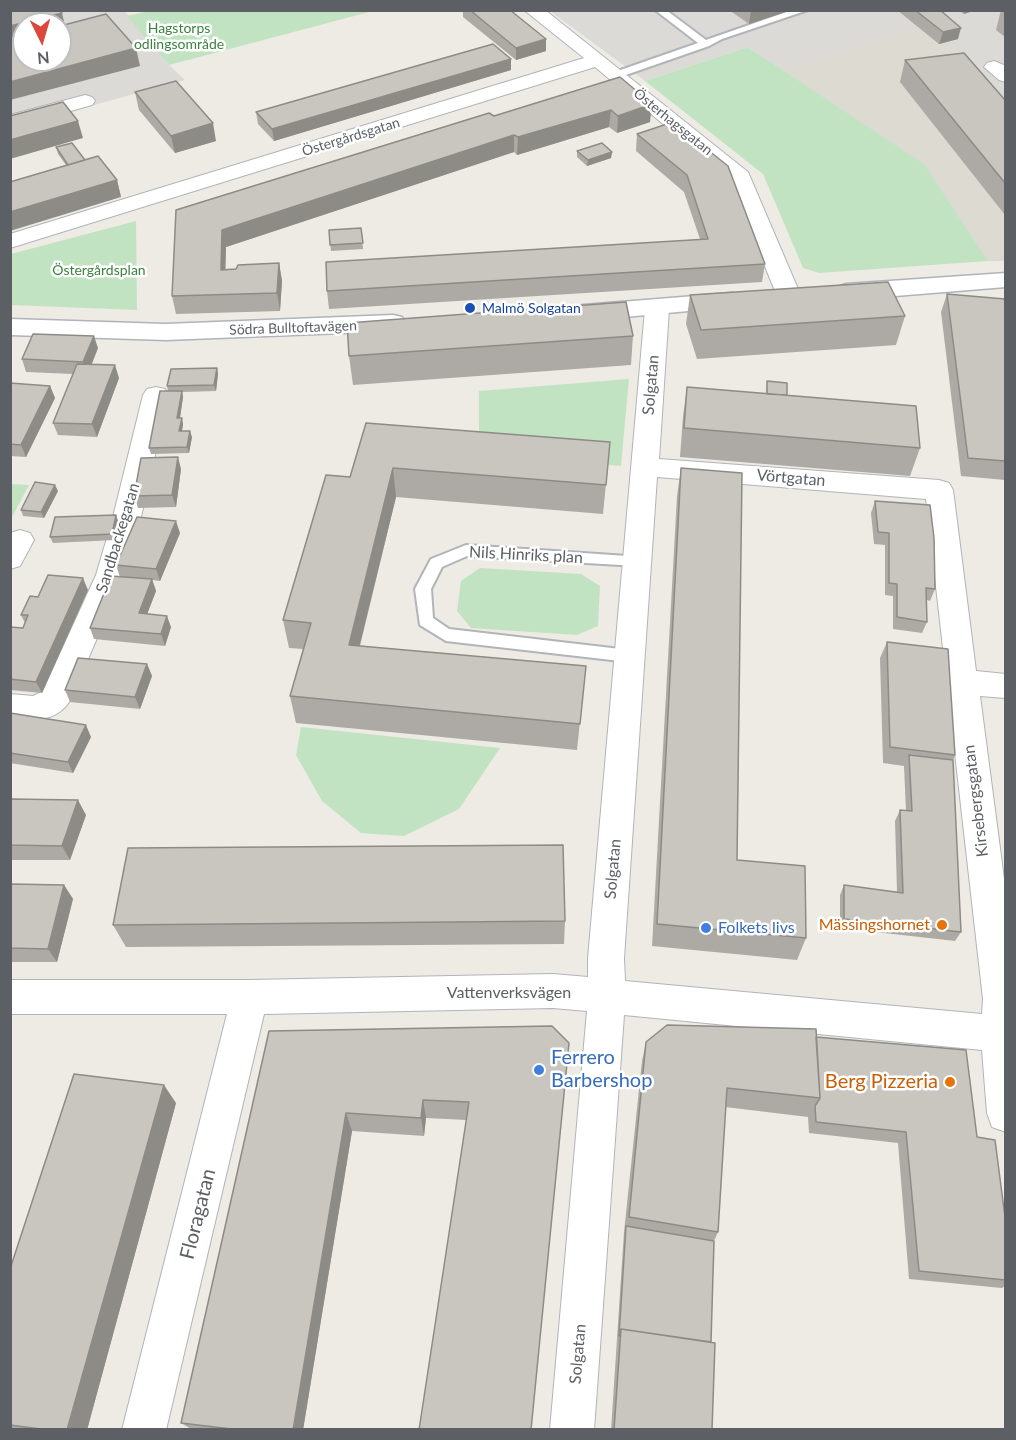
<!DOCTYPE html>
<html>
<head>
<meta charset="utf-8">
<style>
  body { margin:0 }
  #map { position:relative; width:1016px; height:1440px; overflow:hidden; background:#edebe4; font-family:Lato,sans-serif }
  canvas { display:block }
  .frame { position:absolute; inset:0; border:12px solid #5c5f63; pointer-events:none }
  .north { position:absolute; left:12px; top:12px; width:60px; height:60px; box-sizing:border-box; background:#fff; border:2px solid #bebfc1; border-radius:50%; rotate:175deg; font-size:16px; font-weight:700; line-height:24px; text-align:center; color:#5c5f63 }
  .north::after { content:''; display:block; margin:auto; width:21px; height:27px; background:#db473c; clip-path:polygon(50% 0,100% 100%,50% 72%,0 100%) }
</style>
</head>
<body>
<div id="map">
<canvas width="1016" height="1440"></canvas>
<div class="frame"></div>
<div class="north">N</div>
</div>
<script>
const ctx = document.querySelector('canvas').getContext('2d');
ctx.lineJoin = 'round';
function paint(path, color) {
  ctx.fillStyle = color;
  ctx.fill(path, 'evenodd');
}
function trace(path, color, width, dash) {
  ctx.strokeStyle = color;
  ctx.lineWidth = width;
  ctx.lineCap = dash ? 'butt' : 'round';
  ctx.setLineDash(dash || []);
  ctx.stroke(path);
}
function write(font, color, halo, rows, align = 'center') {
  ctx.font = font + ' Lato,sans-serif';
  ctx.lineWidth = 5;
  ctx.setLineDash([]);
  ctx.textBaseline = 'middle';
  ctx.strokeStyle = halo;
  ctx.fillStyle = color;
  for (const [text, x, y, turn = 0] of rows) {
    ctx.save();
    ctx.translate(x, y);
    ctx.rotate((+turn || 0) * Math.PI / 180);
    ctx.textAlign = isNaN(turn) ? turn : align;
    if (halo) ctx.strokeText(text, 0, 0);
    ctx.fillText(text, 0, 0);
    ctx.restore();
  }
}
paint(new Path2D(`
  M11,11H125L169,65L185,80L11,128ZM24,24H60V60H24Z
  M550,11H1005V261H988L923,164L748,47L645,81Z`), '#dcdad6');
paint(new Path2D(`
  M921,26L1005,96V259L986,260L929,166L783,71Z`), '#dddad2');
paint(new Path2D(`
  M149,11V10L373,11L169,65L127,16Z
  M748,47L924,164L988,261L819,273L803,268L763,174L645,81Z
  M136,221L137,310L11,305V254Z
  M629,379L621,466L487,454L479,447V391Z
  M11,484L29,485L11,519L10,484Z
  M480,568L581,574L600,586L598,626L577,635L471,628L457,611L461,581Z
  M301,727L500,748L459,809L404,836L361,833L322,801L296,755Z`), '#c2e3c2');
const lane = new Path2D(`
  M655,10H666L706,40L792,10H808L722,39L709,46L620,77H612V73L698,43Z
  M466,545L642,557L644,561L642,565L637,566L467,556L442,567L431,589L433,618L449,629L629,650L635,652L637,656L635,660L629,662L446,641L420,625L415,589L431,559Z`);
const street = new Path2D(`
  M524,10H545L748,172L801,296L797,301L789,303L781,301L777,296L730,180L595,67L10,248V234L584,58Z
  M994,61L1006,66V82L999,80L984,67L987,63Z
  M85,95L92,97L95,101L92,105L10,128V115Z
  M657,302L665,304L669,309L659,459L939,480L949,483L953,490L976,671L1006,674V698L980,696L1006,894V1132L992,1127L987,1113L982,1050L624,1015L594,1430H550L587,1011L553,1008L264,1014L166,1430H122L227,1014H10V980H250L553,974L588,977V958L645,309L649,304ZM657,477L926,499L983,999L982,1014L625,981L624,958Z
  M156,387L165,389L169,395L140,521L124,575L71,699C58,722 33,721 10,719V694L33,696L43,691L96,575L112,521L143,395L147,389Z
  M20,530L30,533L34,540L20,566L10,569V533Z`);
const secondary = new Path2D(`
  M1006,273V287L846,300L837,297L834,292L837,287L846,284Z
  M732,293L741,296L744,301L741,306L583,321L574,318L570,313L574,308L583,305Z
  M393,315L402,317L406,323L402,329L393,331L166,340L10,335V319L166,324Z`);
trace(lane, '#b1b4b8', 4);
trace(street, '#b1b4b8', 2);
trace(secondary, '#b0b3b8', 3);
paint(lane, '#fff');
paint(street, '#fff');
paint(secondary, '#fff');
paint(new Path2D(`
  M463,10H510L546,51L516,60L463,17Z
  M729,10H792L749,24Z
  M897,10H940L958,39L939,44Z
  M957,10H975L964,14Z
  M1001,10H1005V37L996,30Z
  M511,59V70L274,141L258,124L256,112Z
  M905,60L1005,100V215L900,82Z
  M620,77L650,122L617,133L609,127L517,155L514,152L226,247L225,270L236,269L279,263L282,281L280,311L176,314L172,296L176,210L494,116Z
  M135,92L216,141L175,153L139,110Z
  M673,122L765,264L762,282L329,309L327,291L700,239L684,192L636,151L637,134Z
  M56,147L84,160L117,180L121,197L66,165L58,154Z
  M577,151L612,152L611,158L587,166L577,157Z
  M361,228L363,249L331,251L329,230Z
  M947,294L1005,299V480L961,476L941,312Z
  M690,295L905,316L896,345L697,359L686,324Z
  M633,336L631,365L353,385L349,356Z
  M98,348L91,364L119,378L97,437L58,435L53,423L73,374L26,372L22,359Z
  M217,368L218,374L216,391L182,392L183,397L180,418L183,424L182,431L192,437L189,453L151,454L149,448L168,391L167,386Z
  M767,381L787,395L920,448L910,476L680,457L683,416L687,387L766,394Z
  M10,383L50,386L55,398L26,457L10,456Z
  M366,423L610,442L603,514L396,497L360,646L583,693L577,750L296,723L290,696L303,649L289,648L283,620L350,477Z
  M681,468L737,860L806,938L797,960L652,946L677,496Z
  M181,469L176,507L138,508L134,496Z
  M58,491L44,518L23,516L21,510Z
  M875,501L935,589L930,601L927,600V622L922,633L893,629V596L885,595V545L874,544L871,513Z
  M116,515L118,521L115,540L53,543L50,537Z
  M180,533L160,581L152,580L156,591L147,614L171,627L165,646L94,639L90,628L120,577L116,565Z
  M88,590L42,693L10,690V627L23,628L25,623L21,615L38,597Z
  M887,642L955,755L953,760L961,932L955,941L840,928V895L844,885L897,892L895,821L900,810L906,811L904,766L883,763L880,658Z
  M147,664L152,676L140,709L70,702L65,690Z
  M10,713L91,737L73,773L10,763Z
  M10,799L86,815L70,860H10Z
  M10,884L64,885L73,899L57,962H10Z
  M565,921L564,944L126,947L113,925Z
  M552,1026L466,1120L426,1118L424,1136L352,1131L303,1430H193L181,1423L269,1031Z
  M816,1037L977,1137L1005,1217V1286L1002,1288L909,1279L898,1143L809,1133L808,1117L725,1107L718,1232L714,1241L711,1342L712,1430H611L624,1232L642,1061L646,1042Z
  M176,1103L87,1430H10V1269Z`), '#adaaa5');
paint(new Path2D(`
  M751,10H792L749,24Z
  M965,10H975L964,14Z
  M62,13L66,30L60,32V24H24V41L10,45V26Z
  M961,28L958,39L939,44L943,32Z
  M546,39V51L516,60V48Z
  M136,48L140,66L10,100V82Z
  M511,59V70L274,141L272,129Z
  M652,104L650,122L617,133L618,116Z
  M611,110L609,127L517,155L518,137Z
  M78,121L83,138L10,159V140Z
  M213,123L216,141L175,153L171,136Z
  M514,135V152L226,247L225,288L221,270L222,230Z
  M612,152L611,158L587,166L588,160Z
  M117,180L121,197L10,231V212Z
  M279,263L282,281L280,311L277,293Z
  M94,336L98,348L88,374L83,362Z
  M115,365L119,378L97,437L92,424Z
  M217,368L218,374L216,391L214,385Z
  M50,386L55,398L26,457L21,445Z
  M182,391L183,397L179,424L177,418Z
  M182,418L183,424L181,437L179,431Z
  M190,431L192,437L189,453L187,447Z
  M178,457L181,469L176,507L172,495Z
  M393,468L396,497L353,672L349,645Z
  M55,485L58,491L44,518L41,512Z
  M116,515L118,521L115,540L112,534Z
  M176,521L180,533L160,581L156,569Z
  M83,578L88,590L42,693L36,682Z
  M152,579L156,591L143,625L139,613Z
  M167,616L171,627L165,646L161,634Z
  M147,664L152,676L140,709L135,697Z
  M86,725L91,737L73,773L68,762Z
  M78,800L86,815L70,860L62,846Z
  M64,885L73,899L57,962L48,949Z
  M164,1085L176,1103L87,1430H67Z
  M423,1100L426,1118L424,1136L421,1118Z
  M346,1113L352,1131L303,1430H293Z`), '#8d8b86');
const building = new Path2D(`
  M10,10H59L62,13L10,26Z
  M470,10H510L546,39L516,48Z
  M915,10H940L961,28L943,32Z
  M106,14L136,48L10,82V39L24,35V60H60V26Z
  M493,44L511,59L272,129L256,112Z
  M964,53L1005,100V183L905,60Z
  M620,77L652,104L618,116L611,110L518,137L514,135L222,230L221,270L236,269L238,265L279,263L277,293L172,296L176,210L489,113L494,116Z
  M176,81L213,123L171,136L135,92Z
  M63,102L78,121L10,140V116Z
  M673,122L728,166L765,264L327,291L326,262L708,239L687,175L637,134Z
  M72,143L85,160L68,165L56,147Z
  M602,143L612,152L588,160L577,151Z
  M98,156L117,180L10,212V182Z
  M361,228L363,243L330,245L329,230Z
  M888,282L905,316L701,330L690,295Z
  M947,294L1005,299V461L968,458Z
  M626,302L633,336L349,356L347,323Z
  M33,334L94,336L83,362L22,359Z
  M77,364L115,365L92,424L53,423Z
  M217,368L214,385L167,386L171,369Z
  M767,381L787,383V395L767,394Z
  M10,383L50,386L21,445L10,444Z
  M687,387L916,406L920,448L684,428Z
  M160,391H182L177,418H182L179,431H190L187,447L149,448Z
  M366,423L610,442L606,485L393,468L349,645L586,666L580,724L290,696L311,623L283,620L326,475L350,477Z
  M178,457L172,495L134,496L141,458Z
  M681,468L742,473L737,860L805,866L806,938L657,924Z
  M35,482L55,485L41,512L21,510Z
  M875,501L930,505L934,538L935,589L926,588L927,622L897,617V584L889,583V533L878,532Z
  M116,515L112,534L50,537L55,517Z
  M137,517L176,521L156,569L116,565Z
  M48,575L83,578L36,682L10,679V655L11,654H10V627L23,628L28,615H21L30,596L38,597Z
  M111,576L152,579L139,613L167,616L161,634L90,628Z
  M887,642L948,649L955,755L890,747Z
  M78,658L147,664L135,697L65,690Z
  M10,713L86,725L68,762L10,753Z
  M909,755L953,760L961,932L844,919V885L903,893L900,810L912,811Z
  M10,799L78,800L62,846L10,845Z
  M563,845L565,921L113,925L128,848Z
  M10,884L64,885L48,949L10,948Z
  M667,1025L816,1029L820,1098L727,1088L718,1232L629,1217L646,1042Z
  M552,1026L569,1043L531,1430H419L469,1102L423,1100L421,1118L346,1113L293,1430H240L181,1423L269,1031Z
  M816,1037L966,1050L977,1137L995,1140L1005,1217V1280L919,1271L906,1132L816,1122L815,1106L820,1098Z
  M74,1074L164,1085L67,1430H48L10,1425V1269Z
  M626,1226L714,1241L711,1342L621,1329L619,1336Z
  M621,1329L715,1343L712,1430H614Z`);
paint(building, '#c9c6c0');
trace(building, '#8d8b86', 1.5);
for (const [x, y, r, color] of [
  [470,308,6,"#1a4fb4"],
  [942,925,6,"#e8710a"],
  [706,928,6,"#3f7fe0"],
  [539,1070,6,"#3f7fe0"],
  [950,1082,6,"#e8710a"]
]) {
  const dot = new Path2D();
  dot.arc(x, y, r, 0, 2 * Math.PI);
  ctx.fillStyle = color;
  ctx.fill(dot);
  trace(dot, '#fff', 2);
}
write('14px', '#3c823f', '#fff', [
  ["Hagstorps",179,28],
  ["odlingsområde",179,44],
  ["Östergårdsplan",99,270]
]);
write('14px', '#5c5f63', '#fff', [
  ["Österhagsgatan",673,122,39],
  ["Östergårdsgatan",351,137,-17],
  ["Södra Bulltoftavägen",293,328,-2]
]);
write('14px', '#164399', '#fff', [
  ["Malmö Solgatan",482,308]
], 'left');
write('16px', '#5c5f63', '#fff', [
  ["Solgatan",651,385,-85],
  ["Vörtgatan",791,478,5],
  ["Sandbackegatan",118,538,-73],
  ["Nils Hinriks plan",526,555,3],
  ["Kirsebergsgatan",976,801,-97],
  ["Solgatan",613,869,-85],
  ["Vattenverksvägen",509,993],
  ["Solgatan",578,1354,-85]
]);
write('16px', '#c56008', '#fff', [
  ["Mässingshornet",930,925]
], 'right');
write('16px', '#366cbe', '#fff', [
  ["Folkets livs",718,928]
], 'left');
write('20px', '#366cbe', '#fff', [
  ["Ferrero",551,1058],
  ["Barbershop",551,1081]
], 'left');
write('20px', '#c56008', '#fff', [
  ["Berg Pizzeria",938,1082]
], 'right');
write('20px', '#5c5f63', '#fff', [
  ["Floragatan",198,1214,-76]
]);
</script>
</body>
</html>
